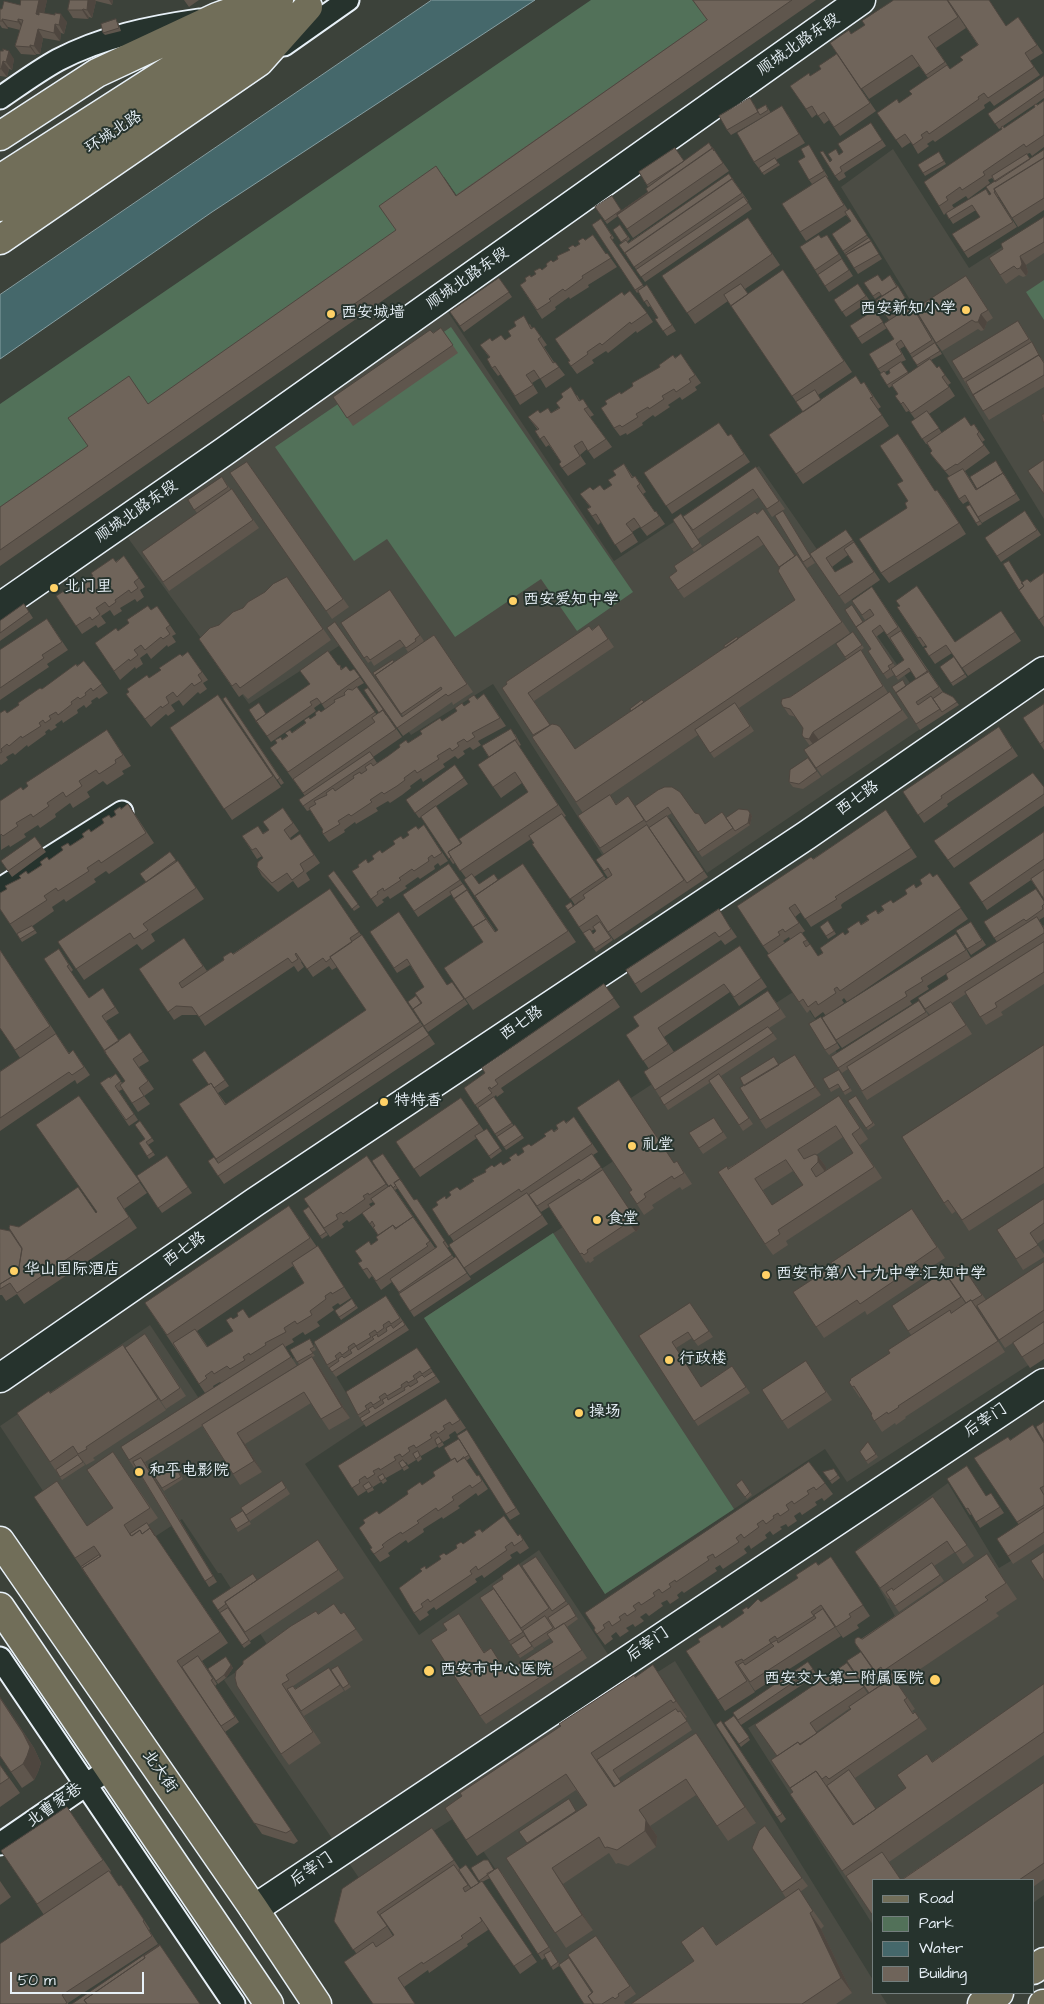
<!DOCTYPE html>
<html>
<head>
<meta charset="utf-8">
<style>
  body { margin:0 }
  #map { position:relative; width:1044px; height:2004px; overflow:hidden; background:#3c423a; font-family:"Architects Daughter",sans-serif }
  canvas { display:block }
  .legend { position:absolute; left:872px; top:1879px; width:162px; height:115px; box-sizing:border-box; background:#26332d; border:1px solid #747f7e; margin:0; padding:6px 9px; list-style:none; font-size:15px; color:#e8f1f8 }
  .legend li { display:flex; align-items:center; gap:10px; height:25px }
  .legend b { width:25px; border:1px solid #747f7e }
  .scale { position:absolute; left:10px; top:1972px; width:134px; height:22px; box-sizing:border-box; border:2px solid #e8f1f8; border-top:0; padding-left:6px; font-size:15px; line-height:18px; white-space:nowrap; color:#e8f1f8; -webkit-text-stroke:4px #26332d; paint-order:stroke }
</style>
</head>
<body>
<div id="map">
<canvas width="1044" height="2004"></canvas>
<ul class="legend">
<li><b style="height:6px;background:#716e59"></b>Road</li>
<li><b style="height:14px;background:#527159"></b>Park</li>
<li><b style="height:14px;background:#45686b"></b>Water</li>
<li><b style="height:14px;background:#6f645a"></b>Building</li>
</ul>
<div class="scale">50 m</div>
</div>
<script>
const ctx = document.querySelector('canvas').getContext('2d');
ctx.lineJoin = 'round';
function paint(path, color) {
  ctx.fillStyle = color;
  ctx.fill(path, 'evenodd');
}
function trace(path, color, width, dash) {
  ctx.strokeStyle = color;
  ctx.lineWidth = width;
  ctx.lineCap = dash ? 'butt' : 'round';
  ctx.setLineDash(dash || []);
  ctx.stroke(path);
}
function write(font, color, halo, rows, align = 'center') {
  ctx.font = font + ' "Architects Daughter","LXGW WenKai TC",sans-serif';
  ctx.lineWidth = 4;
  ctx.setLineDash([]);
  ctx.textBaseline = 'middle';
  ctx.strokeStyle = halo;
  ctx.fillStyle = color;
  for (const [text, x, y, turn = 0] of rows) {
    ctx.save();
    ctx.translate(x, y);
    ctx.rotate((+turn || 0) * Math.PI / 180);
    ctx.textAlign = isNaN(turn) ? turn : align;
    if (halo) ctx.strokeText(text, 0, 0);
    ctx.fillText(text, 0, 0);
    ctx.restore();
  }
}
paint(new Path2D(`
  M893,149L969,268L1044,220V519L841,187Z
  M448,312L614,561L759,466L935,719L707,873L670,818L606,861L493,684L411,735L345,642L249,704L128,538Z
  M1044,925V1355L847,1482L825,1449L605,1594L424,1318L569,1223L554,1200L615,1160L591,1124L796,990L841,1059Z
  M150,1325L210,1415L316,1343L365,1424L305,1464L419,1635L539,1550L631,1689L675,1661L873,1980V1993H880L887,2004H586L459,1815L359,1878L224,1680L270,1649L221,1573H218L182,1519L98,1574L0,1426Z
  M948,1483L999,1568L1044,1541V1895L1033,1903V1880H873V1925L748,1728L904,1632L857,1549Z`), '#4b4c44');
paint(new Path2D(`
  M591,0H704L714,31L464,206L444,177L404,241L0,523V404Z
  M1044,280V320L1026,292Z
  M451,327L633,592L577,631L541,579L455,637L387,539L354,561L275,447Z
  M553,1233L734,1509L605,1594L424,1318Z`), '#527159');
const water = new Path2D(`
  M432,0H535L212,212L0,359V295Z`);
paint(water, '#45686b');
trace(water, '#869fa3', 1);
const street = new Path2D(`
  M284,45L348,0
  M0,98C19,85 38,71 58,60C102,37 150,27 199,20
  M0,889L122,812
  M0,1658L234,2004
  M0,1844L99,1776`);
const secondary = new Path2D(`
  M0,607L225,451L861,0
  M0,1378L255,1202L807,835L1044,671
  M254,1909L1044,1383`);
const primary = new Path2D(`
  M0,136L97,73L217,17L245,7
  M0,179L279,0
  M0,207L280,25
  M0,240L259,62L308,7
  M0,1541L254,1909L317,2004
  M0,1607L269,2004
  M1033,1970L1044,1962
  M982,2004L999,1993
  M1043,2004H1044`);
trace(street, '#e8f1f8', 25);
trace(secondary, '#e8f1f8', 31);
trace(primary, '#e8f1f8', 31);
trace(street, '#26332d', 21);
trace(secondary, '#26332d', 28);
trace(primary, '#716e59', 28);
paint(new Path2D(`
  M21,0H47L44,13L67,22L64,34L61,33L60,41L43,38L40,54H36V55L21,54L15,46L20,30L8,27V29L2,28L0,25V9H2L20,5Z
  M70,0H113L112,5L96,1L92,18L89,17L88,19L73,18L68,10Z
  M184,0H199L189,7Z
  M693,0H816L0,566V507L148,404L456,195L707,20Z
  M894,0H989L1006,26L1018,17L1043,53L1030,61L1040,75L994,106L990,101L984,105L985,108L935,142L933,140L927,144L929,146L918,154L911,142L902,148L877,113L899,103L912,94L928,78L919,66L869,99L830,43L851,34L865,25ZM949,1L978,45L963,60L950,69L936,48L966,28Z
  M118,22L121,31L105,35L103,33Z
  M0,51L14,59L12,70L9,69L7,77L0,76Z
  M837,54L876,111L840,136L829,120L824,124L817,114L812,118L806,109L810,76L821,69Z
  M1044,76V98L1036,104L1037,105L1044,101V147L1032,156L1030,153L1027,154L1030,159L1044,150V210L1018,227L999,197H998L1017,227L968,258L964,252L980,217L976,210L953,224L946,213L944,215L939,206L1002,129L1001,128L999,129L988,114ZM1034,105L1035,107L1004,128L1003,126ZM992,178L995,182L991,194L990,195L986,189L947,213L954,208L952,205L966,196L968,199L990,183L988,180Z
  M754,104L757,110L766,105L771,113L788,115L805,143L776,160L780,165L764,175L754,162L762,118L731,135L727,130Z
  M871,123L886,146L844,173L846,177L839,181L835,176L830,161L843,152Z
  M709,143L729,171L633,238L618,216L607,224L595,207L622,210L648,192V187L639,172L675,148L684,161Z
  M812,151L828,177L827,178L848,210L850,209L882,259L858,274L832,234L851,221L846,215L806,241L800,232L812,184L809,180L805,157Z
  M939,152L946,164L925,176L918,165Z
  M729,174L748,201H747L752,209L645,282L619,245L622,243L613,230L620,225L630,239L627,242L628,243Z
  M1044,217V253L1026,265L1028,272L1026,276L1023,277L1019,275L1006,284L1000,275L1003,249Z
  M748,218L780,265L745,289L748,294L783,270L852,372L818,395L821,400L861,384L864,382L881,407L878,409L889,426L803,484L769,435L803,412L728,301L695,324L662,276Z
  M601,219L614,238L612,240L644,287L651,291L676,331L667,336L655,319L658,318L650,306L648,307L638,292L637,293L592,225Z
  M827,235L853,276L829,292L800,247L821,238Z
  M585,240L606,254L607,253L617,267L588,285L589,287L570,299L569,297L555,307L556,309L542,319L520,285Z
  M890,275L911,306L916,312L942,354L931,360L937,368L945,375L951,383L948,385L955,396L929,414L942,433L971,426L974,424L985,440L982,442L990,453L965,471L976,489L996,461L1020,500L982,523L968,501L963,504L959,499L950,477L936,461L930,453L932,451L927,444H926L911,422L915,419L909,411L906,412L901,404L898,394L892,386L889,388L880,374L881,373L878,369L894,339L887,328L862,344L850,326L875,310L885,326L889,320L876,301L882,296L881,295L875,299L864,283L882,281ZM905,346L918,367L909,374L901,362L906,360L900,349ZM889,370L890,373L887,375L885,372Z
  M499,278L512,297L464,332L450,312Z
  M858,284L870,301L846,317L834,300Z
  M972,284L993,318L987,322L984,330L981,331L978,329L942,351L936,343Z
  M624,295L647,313L653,322L637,333L636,331L608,353L606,351L592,360L594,363L577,374L568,362Z
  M530,324L532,328L534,327L540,335L547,345L544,347L554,362H555L565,375L546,388L540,378L532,383L538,393L520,405L501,374L498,376L492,368L489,357L480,345L492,341L505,340Z
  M441,328L458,353L353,426L333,397Z
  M1024,330L1044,362V387L989,420L963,379Z
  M681,354L701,383L695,387L697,390L682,400L680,397L668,405L670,407L655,417L653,415L642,423L643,425L627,435L626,433L620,436L614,428L621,394Z
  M577,395L580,400L588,407L594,415L590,417L612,447L594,459L587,449L580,455L586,464L568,476L559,464L561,462L549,445L546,447L535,431L538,430L528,417L540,413H551Z
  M731,434L750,462L672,514L644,473Z
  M906,445L935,491L945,500L966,534L889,583L881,573L907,508L908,501L903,481Z
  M247,462L349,607L332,619L230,473Z
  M624,464L633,477L635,476L641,484L646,492L643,494L655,512L656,511L665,524L647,536L640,527L632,532L638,542L621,553L601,522L598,525L587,509L590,507L580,494L593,490H604L612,485L616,475Z
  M756,467L785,509L772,517L759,497L698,539L683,517Z
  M222,477L231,490L232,489L259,528L169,591L142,552L197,513L188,500Z
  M970,505L982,524L978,526L966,507Z
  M783,511L815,563L807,568L803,562Z
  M1025,511L1041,535L1001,562L985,538Z
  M755,512L796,556L797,555L850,633L739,708L754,731L714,758L698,735L610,795L616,804L628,796L690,889L614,940L602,923L613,940L596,952L565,906H573L575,905L531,839L474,877L479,884L498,880L523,864L576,942L473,1010L444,968L483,942L452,894L418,917L403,895L449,864L496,932L498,930L466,878L455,863L453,864L421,817L419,818L406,800L455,765L468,784L432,809L461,843L528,792L522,783L501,798L478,765L489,758L482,746L515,734L521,745L519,746L566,816L564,817L606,879L608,878L596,860L604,854L578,816L583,813L532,737L534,736L502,688L599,625L614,647L534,701L550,725L575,749L795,600L779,567L764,544L684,598L669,577ZM595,929L596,931L593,934L591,931Z
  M681,514L702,546L694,552L673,520Z
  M846,530L880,580L845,604L810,554ZM848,555L853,562L835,572L832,567Z
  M124,556L145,587L140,590L144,597L137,602L135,599L120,608L122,611L114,616L110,610L101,616L106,623L98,628L96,625L82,634L56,596L77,587Z
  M1044,573V627L1019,590L1022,582H1030Z
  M287,577L331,640L248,699L243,694L239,697L199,639Z
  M872,587L943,692L953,697L959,705L920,730L896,693L916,679L911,671L898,680L892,671L894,675L887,679L868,651L871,649L863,622L874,615L865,620L852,601ZM884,631L904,660L895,666L876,637Z
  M390,590L424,641L419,645L434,635L473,692L453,705L452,702L403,736L327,628L402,717L403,716L373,673L394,662L408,652L404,646L374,666L371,661L368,663L341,623Z
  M24,604L33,618L0,641V621Z
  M157,606L176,634L172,636L176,642L168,647L167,645L151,659L147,653L140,658L143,664L136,669L135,667L120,680L95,643L118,631Z
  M897,607L955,642L1001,611L1021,641L968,676L952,653L935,664L924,648L927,647L926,645L923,647Z
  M47,619L68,650L47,664L49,667L0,700V650Z
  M853,632L864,648L855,655L861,650L888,693L890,692L908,718L822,776L804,750L810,746L802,735L803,728L796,717L789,715L781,703L847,660L836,644Z
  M328,651L338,665H340L342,669L350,671L354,669L364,683L357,687L377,715L379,713L368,688L402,737L373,757L377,763L457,711L464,706L477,699L490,702L506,726L478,741L481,745L473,750L470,747L463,751L465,754L458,759L455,756L443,764L445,767L423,782L421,778L410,786L411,788L402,795L390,803L388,801L376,808L378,811L356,824L355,822L344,830L345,832L329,842L323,834V830L310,810L307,811L299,800L305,796L270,748L325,709L321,703L314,708L316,711L271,742L249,710L266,714L310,684L300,671Z
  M188,652L208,680L203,683L207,689L200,694L198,692L183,706L179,700L171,705L175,711L168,716L166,714L151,727L126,694Z
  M954,657L967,677L953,686L940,667Z
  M84,661L108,693L99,699L97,697L91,701L92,703L86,708L84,705L77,710L78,713L63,723L62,720L55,725L57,727L51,731L49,729L45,732L46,734L28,747L27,745L15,755L13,753L6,757L8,760L1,765L0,764V713H7Z
  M218,695L281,787L232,820L170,728Z
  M226,697L284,783L281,785L223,699Z
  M1044,704V750L1040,744Z
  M999,727L1018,756L947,804L948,806L924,823L903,792Z
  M107,730L131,766L122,771L124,774L107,785L103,781L87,792L90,797L73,808L70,803L55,814L56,817L40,828L38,825L24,834L26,837L10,847L9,845L1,850L0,801L23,790Z
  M808,758L821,777L803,789L793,787L789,782Z
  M1044,787V806L954,868L934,841Z
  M658,790L695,813L705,824L722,812L737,834L702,857L672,813L667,816L708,877L690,889L635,806Z
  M128,804L154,843L109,874L106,871L94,879L96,882L66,902L64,899L52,907L54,911L31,927L32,926L37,933L22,942L0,909L28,874L116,815L121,809Z
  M283,808L299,831L290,838L291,840L300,834L320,863L306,873L310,880L298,888L293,881L278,892L262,876L257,867L263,858L262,856L257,859L242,836L263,833L269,830Z
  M748,810L752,816L750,825L737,834L726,818Z
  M892,819L917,857L843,903L841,905L842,908L811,927L801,912L795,917L805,931L802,933L818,956L845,935L937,874L968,919L847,1002L844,998L842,1000L844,1003L826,1016L823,1012L815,1018L810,1010L807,1013L767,955L769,954L763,946L813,859ZM789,937L790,939L785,943L783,941Z
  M424,825L448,861L440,866L438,863L434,866L435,869L420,879L418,877L405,886L407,888L390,899L388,896L382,900L384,902L377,907L352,871L368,863Z
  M1044,832V899L1031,880L987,910L982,902Z
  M35,837L46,852L12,877L1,861Z
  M170,852L176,862L178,861L204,899L151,934L155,941L142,950L137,944L84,980L58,942L146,882Z
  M334,871L360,907L354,911L328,876Z
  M330,889L435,1044L224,1184L208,1161L218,1162L179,1104L209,1085L205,1051L229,1086L218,1093L226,1104L366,1010L337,967L332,970L329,966L313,977L302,961L301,962L304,967L298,972L294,966L205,1026L198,1015H182L174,1020L139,969L184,938L207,971Z
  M1044,900V917L1039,920L1044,928V984L1001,1012L1003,1015L986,1025L966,994L952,1003L972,1034L867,1100L848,1069L842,1073L831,1057L919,1001L929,1016L930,1015L925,1009L948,979L946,974L927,986L929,989L910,1001L912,1004L842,1048L836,1040L962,942L971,958L997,942L984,922Z
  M724,918L737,937L725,945L721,940L641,993L635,984Z
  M828,921L836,934L828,939L820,927Z
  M971,922L986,945L971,955L967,949Z
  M370,932L447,985L452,982L468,1004L428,1032L408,1002L416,996L424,987L410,965L397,973Z
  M740,946L767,987L739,1006L730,992L664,1037L674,1052L774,999L786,1017L769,1028L777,1039L721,1076L753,1124L743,1131L711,1082L668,1110L644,1072L649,1069L626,1035L639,1026Z
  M59,949L73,970L71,972L89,998L103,988L119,1013L106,1021L119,1041L130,1033L149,1061L139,1067L154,1089L144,1096L150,1104L138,1112L123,1089L119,1091L138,1120L129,1126L100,1083L116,1074L122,1083L125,1081Z
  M0,950L69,1053L73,1050L90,1075L77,1084L75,1080L0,1131V1071L20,1058L0,1028Z
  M604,984L620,1007L501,1088L504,1092L497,1097L496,1095L494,1097L514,1126L515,1125L524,1138L506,1150L464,1088L485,1073Z
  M825,1022L840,1048L829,1055L825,1050Z
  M1044,1045V1183L969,1231L956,1211L952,1214L944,1203Z
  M801,1063L821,1095L766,1129L760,1120Z
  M839,1070L852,1091L845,1095L840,1087L831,1092L823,1079Z
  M79,1096L147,1193L124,1209L137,1228L24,1304L17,1294L6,1301L2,1295H0V1229L10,1231L19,1227L97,1212Z
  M856,1096L875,1125L868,1130L848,1101Z
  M461,1098L484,1131L487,1129L502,1151L491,1159L477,1138L420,1177L396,1142Z
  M847,1107L868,1139L860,1145L882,1178L786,1241L788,1245L773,1255L765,1244L728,1168ZM843,1137L853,1153L826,1170V1167L818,1156L816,1155ZM793,1171L803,1185L772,1205L763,1190Z
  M574,1117L598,1152L593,1155L640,1227L636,1232L635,1231L593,1258L594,1260L590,1263L588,1261L586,1263L549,1207L541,1212L531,1198L548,1224L470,1276L449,1245L454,1242L432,1209L494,1167L503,1165L518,1156Z
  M714,1118L727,1138L703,1154L689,1133Z
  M140,1121L154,1141L148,1145L155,1155L149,1159L139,1143L145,1139Z
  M167,1156L192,1193L162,1213L137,1176Z
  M367,1156L388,1187H389L372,1161L414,1200L417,1199L449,1247L447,1248L454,1258L456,1257L471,1279L414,1317L399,1294H400L392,1282L381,1290L372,1276L369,1279L358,1263L362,1261L371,1245L378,1240V1235L362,1213L349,1222L347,1220L342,1224L344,1227L330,1237L304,1199ZM398,1188L437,1247L435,1248L395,1190ZM373,1202L375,1204L371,1207L369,1204Z
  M677,1161L692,1184L682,1190L680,1187L652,1205L654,1208L644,1215L629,1192Z
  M1044,1199V1239L1037,1244L1044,1254V1257L1023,1270L1016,1259Z
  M289,1206L317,1247L325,1257L351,1298L340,1305L338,1303L332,1307L334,1310L317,1322L320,1326L305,1335L303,1332L292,1339L294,1342L285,1347L297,1366L267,1385L299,1364L290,1350L310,1339L316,1350L312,1352L315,1356L312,1357L320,1368L350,1418L329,1430L311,1403L245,1444L262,1472L240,1485L202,1426L145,1462L217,1582L209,1587L136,1468L135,1469L129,1460L205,1393L145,1303ZM293,1266L304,1283L249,1318L233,1319V1331L208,1347L197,1331ZM220,1382L221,1383L214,1388L213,1386Z
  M309,1207L328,1235L322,1239L303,1211Z
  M912,1209L945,1258L919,1275L921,1279L867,1315L865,1311L824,1338L793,1292L833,1266Z
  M1044,1262V1359L1030,1368L1013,1343L1041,1324L1005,1348L977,1306L976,1307L1005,1352L905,1417L906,1418L896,1425L895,1423L882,1432L871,1415L872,1414L861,1397L860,1398L849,1382L890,1353L911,1335L892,1306L950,1280L966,1304V1303L961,1264L986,1300Z
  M386,1296L409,1330L336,1377L327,1365Z
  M352,1299L358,1308L341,1320L335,1311Z
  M690,1303L713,1337L698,1346L692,1338L676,1348L701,1387L732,1366L750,1393L698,1426L639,1336Z
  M151,1342L186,1396L166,1409L125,1348Z
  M417,1348L440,1382L366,1427L358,1415Z
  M130,1356L166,1410L93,1458L95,1460L86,1465L80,1457L85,1465L62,1480L50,1462V1393Z
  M806,1361L832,1400L788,1429L762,1390Z
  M446,1399L466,1428L457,1434L455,1431L449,1435L450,1438L443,1442L441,1439V1440L444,1445L439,1448L435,1443L438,1446L421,1456L419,1453L422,1459L418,1462L414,1456L416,1460L408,1465L406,1462H405L409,1468L404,1471L400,1465L402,1469L386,1478L384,1476L387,1481L383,1484L379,1479V1480L381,1482L373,1487L371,1484L374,1490L368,1493L365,1488L366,1491L358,1496L338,1466Z
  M1039,1434L1044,1442V1544L1013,1564L997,1539L1019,1525L1017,1522L1010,1440Z
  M471,1436L520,1514L510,1520L506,1514Z
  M459,1439L470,1458L466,1461L477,1476L479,1475L488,1489L478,1496L476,1493L458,1506L460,1508L443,1519L442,1517L423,1529L424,1532L408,1543L406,1540L388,1553L390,1556L380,1562L370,1549L372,1548L379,1514L435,1476L451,1460Z
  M868,1442L878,1457L868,1464L860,1452Z
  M113,1452L158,1518L148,1525L228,1643L202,1661L217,1684L215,1686L239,1722L225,1732L186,1672H185L298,1841L294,1844L262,1834L90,1579L75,1558L87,1526L113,1508Z
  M809,1462L833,1494L824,1501L822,1498L815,1502L817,1505L802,1515L800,1512L794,1516L797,1521L788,1527L786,1524L780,1527L782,1529L773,1535L770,1531L765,1535L767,1538L751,1549L749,1545L744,1549L747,1553L723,1569L720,1565L715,1568L717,1571L684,1593L682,1591L677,1595L679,1598L670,1604L667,1600L661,1603L663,1606L649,1616L646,1613L640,1617L644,1621L635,1627L633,1624L626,1628L629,1631L620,1637L616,1632L611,1636L613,1639L605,1645L594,1630Z
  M174,1464L183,1479L164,1491L154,1476Z
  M834,1469L840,1478L832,1484L823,1472Z
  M742,1480L752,1495L747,1499L736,1485Z
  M282,1481L290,1494L250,1521L241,1508Z
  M991,1493L1004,1513L980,1528L972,1514L970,1515L966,1509Z
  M933,1497L974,1556L963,1564L955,1552L934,1566L944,1581L899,1612L889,1598L888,1599L855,1552Z
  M243,1511L251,1524L238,1532L230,1519Z
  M482,1532L518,1535L520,1534L529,1548L520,1554L517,1551L510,1555L512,1558L484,1578L482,1575L475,1579L477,1582L436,1610L434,1607L427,1612L429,1615L420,1621L414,1613L426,1569Z
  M318,1540L344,1578L250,1641L230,1610L229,1611L251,1643L244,1648L212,1601L257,1580Z
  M987,1554L1017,1599L996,1613L999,1616L898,1684L915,1709L912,1711L914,1713L915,1712L927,1729L855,1778L876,1809L906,1788L932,1762L1044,1684V1755L889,1862L901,1880L1044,1783V1879L1033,1887V1880H873V1916L790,1794L793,1792L777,1756L847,1663L868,1694L883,1684L855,1643ZM850,1708L851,1709L817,1733L816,1732ZM827,1786L830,1790L853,1825Z
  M536,1557L578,1619L567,1627L587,1658L486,1724L480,1716L447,1630L459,1614L484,1652L491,1648L506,1672L553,1642L550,1638L534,1648L492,1586L503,1579L519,1564L554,1614L522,1566Z
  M831,1557L870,1616L857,1625L859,1628L843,1638L828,1617L841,1636L755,1691L743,1673L755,1692L725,1711L718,1700L722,1628L744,1613L748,1609L761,1602Z
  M494,1589L534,1649L520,1658L480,1598Z
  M344,1612L363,1640L293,1686L296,1689L329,1668L344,1691L304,1716L290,1694V1695L321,1743L289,1765L281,1754L235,1678L318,1614L341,1613Z
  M226,1657L233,1668L226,1678L218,1684L208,1669Z
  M808,1662L817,1675L741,1725L733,1713Z
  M653,1665L687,1717L685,1718L692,1730L619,1778L621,1782L696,1733L756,1823L728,1841L696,1795L650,1826L657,1836L656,1847L628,1866L618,1863L616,1864L609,1853L563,1884L593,1930L566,1948L506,1858L587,1805L576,1790L477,1856L466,1840L635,1677ZM602,1768H603L615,1786L614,1787Z
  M338,1666L351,1687L345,1691L331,1670Z
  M0,1697L34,1748L41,1763L38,1772L34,1780L22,1788L0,1756Z
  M734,1716L750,1740L741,1747L724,1723Z
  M721,1721L786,1819L781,1823L716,1725Z
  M0,1765L20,1793L0,1807Z
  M67,1807L111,1871L110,1872L119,1886L121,1885L150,1929L149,1930L158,1944L68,2003V2004H0L44,1915L1,1851Z
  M432,1828L460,1869L479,1883L480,1882L471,1868L494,1870L502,1873L560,1965L593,1993L596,1936L636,1994L624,2002L625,2004H594L559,1966L553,1970L546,1957L542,1960L490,1878L482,1882L537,1962L520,1974L486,1925L488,1930L467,1944L468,1946L429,1973L428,1970L404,1987L356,1953L334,1921ZM460,1872L471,1888V1889L460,1873ZM385,1923H386L394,1935L393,1936Z
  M802,1878L808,1886L800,1892L824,1926L821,1929L852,1993L836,2004H631L786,1898L782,1892Z
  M0,1881L11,1897L0,1905Z`), '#5f564d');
paint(new Path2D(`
  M39,0H47L42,23L36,14Z
  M88,0H95L96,1L92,18L87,10Z
  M109,0H113L112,5Z
  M83,9L89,17L88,19L82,10Z
  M61,14L67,22L64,34L59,25Z
  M2,19L8,27V29L2,21Z
  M18,19L24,27V30L18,22Z
  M55,24L61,33L60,41L54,33Z
  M38,29L43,38L40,54L34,46Z
  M30,45L36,54V55L30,47Z
  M9,51L14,59L12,70L6,62Z
  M3,61L9,69L7,77L1,69Z
  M782,106L788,115L805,143L799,134Z
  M1020,256L1026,265L1028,272L1026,276L1020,268Z
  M981,314L987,322L984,330L978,322Z
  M898,434L906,445L942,502L935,491Z
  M937,490L945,500L966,534L959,523Z
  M813,732L819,740L815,747L809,739Z
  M750,813L752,816L750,825L748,823Z
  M795,1055L801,1063L821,1095L815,1087Z
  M818,1156L826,1167V1173L818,1162Z
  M608,1178L640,1227L636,1232L630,1224Z
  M971,1300L979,1311L1005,1352L998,1341Z
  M312,1357L320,1368L350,1418L342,1407Z
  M237,1433L245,1444L262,1472L254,1461Z
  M141,1458L145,1463L217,1582L213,1576Z
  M231,1665L233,1668L226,1678L224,1675Z
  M653,1665L664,1681L687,1717L676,1701Z
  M0,1697L34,1748L41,1763L38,1772L34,1780L23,1764Z
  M696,1733L707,1749L756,1823L745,1807Z
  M639,1810L657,1836L656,1847L645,1831Z
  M552,1868L563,1884L593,1930L582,1915Z
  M810,1913L821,1929L852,1993L841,1978Z`), '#4e463f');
const building = new Path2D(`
  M21,0H39L36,14L39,15V12L55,15V13L61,14L59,25L55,24L54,33L38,29L34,46L30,45V47L15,46L23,20L18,19V22L2,19V21H0V9H2L4,1L20,5Z
  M70,0H88L87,10L83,9L82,10H68Z
  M693,0H792L0,550V507L88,446L68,418L129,376L148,404L396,230L379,206L436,166L456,196L707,20Z
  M894,0H947L958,17L928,37L945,62L926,75L912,55L861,89L830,43L849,30L851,34L865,25L862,21Z
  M948,0H989L1006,26L1018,17L1037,45L1025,53L1034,67L988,98L984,93L978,97L979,99L929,134L927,131L921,135L923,138L913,145L905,134L896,140L877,113L897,99L899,103L912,94L909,91L947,65L950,69L963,60L960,57L978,45Z
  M116,19L119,28L103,33L101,24Z
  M3,49L9,51L6,62L3,61L1,69H0V51H3Z
  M837,54L870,103L834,127L824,112L818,116L812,106L806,109L790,86L809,73L810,76L821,69L819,66Z
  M1044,76V90L995,124L988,114Z
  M750,98L758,112L727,130L719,116Z
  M1044,101V135L1026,147L1024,144L983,172L985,175L962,190L960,187L946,197L948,200L939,206L924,182L1002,129L1001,127L1003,126L1004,128L1035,107L1034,105L1036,104L1037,105Z
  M766,105L768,110L760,115L757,110Z
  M782,106L799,134L754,162L737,133Z
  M871,123L882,140L840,167L842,171L835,176L820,152L823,151L830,162L832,160L828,154L836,149L839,155L843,152L838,144Z
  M709,143L714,151L713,148L617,215V214L648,192L646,189Z
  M809,145L824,171L809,180L798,161L805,157L801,149Z
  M675,148L684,161L647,185L639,172Z
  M713,148L723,163L627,229L617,215Z
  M1044,150V158L994,189L995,191L994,192L1013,222L964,252L952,234L980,217L972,205L949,219L946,213L986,189L989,195L991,194L986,187Z
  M939,152L944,161L923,173L918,165Z
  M1027,154L1030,159L995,182L992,176Z
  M775,158L778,163L762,173L759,168Z
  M1044,158V198L1012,218L994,189Z
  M729,174L734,181L732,179L625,253L626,255L619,245L626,240L628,243Z
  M826,176L844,205L800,232L782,204Z
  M732,179L742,193L634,267L625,253Z
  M612,196L621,210L605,221L595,207Z
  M744,197L748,203L641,277L636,270Z
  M850,209L867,235L843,251L832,234L851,221L845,212Z
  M1044,217V242L1020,256L1022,264L1020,268L1017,269L1014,266L1000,275L989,258L1003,249L1001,244Z
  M748,218L772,254L687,313L662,276Z
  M601,219L612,236L610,237L643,285L635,290L592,225Z
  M620,225L628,237L621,242L613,230Z
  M593,235L606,254L607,253L611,258L582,276L583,278L565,291L563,289L549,299L551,301L537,310L520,285L526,281L525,278L530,275L531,277L536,274L534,271L540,268L542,270L547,266L546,264L551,260L553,262L558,259L557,256L570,250L568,248L573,245L575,247L580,244L578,241L583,238L585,240Z
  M819,235L821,238L827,235L839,254L815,270L800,247Z
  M869,238L871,241L846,255L845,254Z
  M871,241L879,254L854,268L846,255Z
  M842,259L849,270L825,286L818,275Z
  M783,270L844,361L792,396L731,306Z
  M878,275L882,281L890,275L897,287L882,296L879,292L873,296L864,283Z
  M966,276L988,310L981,314L978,322H975L972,320L936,343L915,309Z
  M499,278L509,292L460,326L450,312Z
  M741,284L748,294L731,306L724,295Z
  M858,284L866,296L842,312L834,300Z
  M647,285L672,325L663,331L655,319L658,318L647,300L644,302L638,291Z
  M898,286L907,301L885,315L876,301Z
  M630,291L647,313L631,324L630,322L602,345L600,343L587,352L588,354L571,366L568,362L570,361L555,339L622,292L624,295Z
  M912,306L932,340L910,354L901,340L896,344L902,354L878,369L869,354L894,339L884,324Z
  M875,310L883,322L858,338L850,326Z
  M524,316L531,329L534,327L541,337L538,339L553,363L555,362L559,367L540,379L534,370L526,375L533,385L515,396L495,366L492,368L487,359L490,357L480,345L490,338L492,341L501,335L505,340L511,336L508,331L516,326L514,322Z
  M1018,321L1029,339L963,379L952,361Z
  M441,328L453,345L347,418L333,397L430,330L433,333Z
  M1032,342L1040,357L1039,355L973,395L974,397L966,382Z
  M935,343L940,351L917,365L912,358Z
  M681,354L695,375L689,379L691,382L676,392L674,389L662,396L664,399L649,409L648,407L636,414L638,417L622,427L620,425L614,428L601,408L607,404L605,401L620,392L621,394L633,386L632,383L660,367L659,365L673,355L675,358Z
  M1039,355L1044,363V375L983,411L973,395Z
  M930,359L937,368L939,366L945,375L942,377L949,387L911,413L903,402L901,404L895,396L898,394L892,385Z
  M901,362L908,372L887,385L880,374L884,371L887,375L890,373L889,370Z
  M856,376L861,384L864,382L873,397L870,398L882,415L796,474L769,435Z
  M571,387L579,401L583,399L588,407L584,409L606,439L588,451L582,441L574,446L580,456L562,468L559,464L561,462L544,436L540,439L535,431L539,429L528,417L538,410L540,413L548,408L551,413L560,408L556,403L563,397L561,394Z
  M815,390L821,400L803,412L796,402Z
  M927,411L939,428L922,439L911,422Z
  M1044,414V422H1043L1042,415Z
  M965,417L971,426L974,424L979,432L977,434L984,445L957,465L956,464L945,471L930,453L932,451L927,443Z
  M719,423L728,436L731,434L744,454L666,506L644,473Z
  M898,434L935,491L937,490L959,523L881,573L859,539L907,508L905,503L908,501L897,484L903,481L880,446Z
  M1044,460V494L1028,471Z
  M996,461L1004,475L1003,473L977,489L970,477Z
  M247,462L343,599L326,611L230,473Z
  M624,464L632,478L635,476L640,484L637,486L655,512L656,511L659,516L641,528L634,518L626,524L633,533L615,545L596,514L592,516L587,509L591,507L580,494L590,487L593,490L600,485L604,490L612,485L608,480L616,475L613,471Z
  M756,467L779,501L767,509L753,489L693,530L683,517Z
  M963,469L976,490L1003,473L1016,494L978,517L965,495L959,499L947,478Z
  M222,477L228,487L194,510L188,500Z
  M232,489L253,520L163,582L142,552Z
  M970,505L980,521L976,523L966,507Z
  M763,509L795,556L779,567L758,536L678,590L669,577L677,571L674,566L755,512L757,514Z
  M783,511L811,557L803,562L775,516Z
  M1025,511L1037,530L997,556L985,538Z
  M681,514L700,543L692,549L673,520Z
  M846,530L853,540L826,558L835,572L853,562L844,549L854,542L874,572L839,596L810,554Z
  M797,555L842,622L576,802L532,737L552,724L557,725L560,727L575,749L795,600L778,571L780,567Z
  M124,556L139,578L134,582L138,588L131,593L129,590L115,600L116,602L109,607L105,602L96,608L100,614L92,620L90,617L76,626L56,596L75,584L77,587L93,576L91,573L113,558L116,562Z
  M1009,561L1024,586L1019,590L1003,564Z
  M1044,573V616L1039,620L1019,590L1024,586L1021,583L1027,579L1030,582Z
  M287,577L323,629L240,688L236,683L232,686L199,639L210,628L219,625L233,612L243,608L248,602L265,592L273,584Z
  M917,586L955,642L1001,611L1015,632L962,668L946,645L929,656L924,648L927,647L920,637L918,638L897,607L900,606L896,601Z
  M872,587L898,627L887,635L880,625L872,631L893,663L888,666L890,669L883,674L868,651L871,649L856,627L874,615L870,609L862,615L852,601Z
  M390,590L420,635L415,639L416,641L406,648L400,640L370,660L367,656L364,658L341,623Z
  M24,604L29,612L0,633V621Z
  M852,605L863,622L856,627L845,610Z
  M148,606L151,610L157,606L170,625L166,628L170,634L163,639L161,637L145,650L141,645L134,650L138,655L130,661L129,659L114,671L95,643L116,628L118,631L129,623L127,620Z
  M47,619L62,642L42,655L44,658L0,688V650Z
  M335,622L402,717L442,689L441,687L401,714L375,675L434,635L467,684L448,696L446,694L397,728L327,628Z
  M599,625L608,639L528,693L550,725L533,735L502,688L507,684L506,682L589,626L592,630Z
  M901,631L928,672L916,679L909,668L896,677L891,669L904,660L890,638Z
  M853,632L862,645L845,657L836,644Z
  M737,637L738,639L725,648L724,646Z
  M861,650L883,686L813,732L809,739L804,738L802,735L803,728L790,709L783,707L781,703L782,699L790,697Z
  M328,651L338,665H340L341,670L346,666L350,671L354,669L360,677L322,704L317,698L310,702L312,705L267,736L256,721L310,684L300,671Z
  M188,652L202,672L198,675L202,681L194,686L192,683L177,697L173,692L166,697L169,703L162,708L161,706L145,719L126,694L129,692L127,689L147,675L149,678L161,670L159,668L180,654L182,656Z
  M954,657L965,674L951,683L940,667Z
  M393,660L394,662L375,675L378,680L373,673Z
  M84,661L102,684L93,691L91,688L85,693L86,695L80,699L78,697L71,702L72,704L58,715L56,712L49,716L51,719L45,723L43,720L39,723L41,726L22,738L21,736L9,746L7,744L1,749L2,752L0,753V713L5,710L7,713L19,705L18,703L40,688L42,689L76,664L77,666Z
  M928,671L939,687L916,702L918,705L931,696L940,709L916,724L896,693Z
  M903,680L906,686L896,693L892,687Z
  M357,687L375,712L288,772L270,748L277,743L275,740L281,737L282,740L288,736L285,733L290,730L292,733L306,723L304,720L309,717L310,719L316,715L315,713L319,710L321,712L335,702L334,700L345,695L344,693L348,689L352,690Z
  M368,688L387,715H386L383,710L379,713L364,690Z
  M890,692L902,710L816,768L804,750Z
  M943,692L953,697L957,702L942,712L933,699Z
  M484,694L500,718L472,733L475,737L467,742L464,739L457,743L459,746L452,751L450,748L437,756L439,759L417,773L415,770L404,778L405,780L397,786L384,794L382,792L370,800L372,802L351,816L349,814L338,821L340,824L323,834L322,831L323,830L309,808L316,804L314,801L327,795L326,793L333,788L335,791L354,778L353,776L360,772L361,774L367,770L365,767L371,763L373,766L388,756L400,747L399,745L406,740L408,743L422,734L420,731L440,718L442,721L457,711L455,708L462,703L464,706L470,702L468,699L474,695L477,699Z
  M218,695L273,776L224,809L170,728Z
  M226,697L280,778L277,780L223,699Z
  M642,700L644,702L631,711L630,709Z
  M259,703L266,714L256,721L258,724L249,710Z
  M735,703L750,726L710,753L695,730Z
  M1044,704V741L1040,744L1023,718Z
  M383,710L396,729L303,793L293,779L375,722L372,718Z
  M999,727L1012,748L941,796L942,798L918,815L903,792Z
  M511,729L517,739L489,757L482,746Z
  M107,730L123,755L115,760L116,763L99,774L96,770L79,781L82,786L66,797L63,792L47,803L49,806L33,817L31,814L16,823L18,826L3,836L1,834L0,835V801L21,787L23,790L28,786L26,783Z
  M515,740L558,805L460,871L448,852L462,843L459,839L528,792L515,772L493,787L478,765Z
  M370,752L374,758L303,806L299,800Z
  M808,758L817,771L799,784L789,782L790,770Z
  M455,765L464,778L415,813L406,800Z
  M1033,773L1044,787V794L948,860L934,841Z
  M665,787H672L680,792L695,813L699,814L705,824L722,812L733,828L698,852L668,807L646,822L635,806L658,790Z
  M610,795L616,805L628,796L644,820L600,848L578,816Z
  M128,804L146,833L101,863L99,860L87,868L89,871L58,891L56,888L44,896L47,900L10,924L0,909V893L7,889L5,886L21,878L19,876L26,871L28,874L42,865L40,862L47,857L49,860L63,850L61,847L68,843L70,846L84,837L82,834L89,829L91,832L104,823L102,819L109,815L111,818L116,815L114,811L120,807L121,809Z
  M436,806L461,844L448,852L451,857L449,859L421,817Z
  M283,808L293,823L284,830L291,840L300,834L314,855L300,864L304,871L292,880L287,873L272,883L257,867L258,862L263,858L256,848L252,850L242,836L258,826L263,834L269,830L263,822Z
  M739,809L748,810L750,813L748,823L735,831L726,818Z
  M886,810L911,848L838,895L835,897L837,899L805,919L795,904L789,908L799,923L785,932L783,929L778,932L780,935L763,946L737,906L811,857L813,859Z
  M562,814L604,876L570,899L532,844L534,843L529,836Z
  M667,816L704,871L687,883L649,828Z
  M424,825L442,853L434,858L432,855L428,858L429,861L414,871L412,869L399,878L401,880L384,891L383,888L377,892L378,894L371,899L352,871L359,867L358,865L366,859L368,863L374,859L372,856L380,850L382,853L395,844L393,841L401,836L403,839L409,835L407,832L416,826L418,829Z
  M647,825L684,880L608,932L597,915L579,927L568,910L585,898L583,895L612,875L608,868L604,871L596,860Z
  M1044,832V859L982,902L969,883Z
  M35,837L42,847L8,871L1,861Z
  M170,852L176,860L146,882L140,874Z
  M178,861L196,888L143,924L148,930L134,939L130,933L76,969L58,942Z
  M449,864L460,880L414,911L403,895Z
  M523,864L568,931L465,999L444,968L483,942L473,927L486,919L495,932L498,930L475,896Z
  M1044,870V899L1031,879Z
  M334,871L358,904L352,909L328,876Z
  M930,873L933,877L937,874L961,908L840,991L837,987L834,989L836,993L818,1005L816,1001L808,1007L803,999L799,1002L767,955L801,932L807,940L803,942L806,947L810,944L818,956L823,953L820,948L843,932L845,935L849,932L847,929L859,921L861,925L869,920L866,916L876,910L878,914L884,910L881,906L891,900L893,903L907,894L905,890L914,884L916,888L922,884L920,880Z
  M472,874L479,884L494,874L498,880L475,896L478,901L464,880Z
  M463,884L469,892L467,890L454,899L450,892Z
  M330,889L359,932L350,938L352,942L330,957L331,958L326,962L323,958L307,969L296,953L295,954L298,959L292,963L288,958L199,1017L192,1007L176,1006L168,1012L139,969L184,938L203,966L179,983L182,988L224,960L223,957L231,952L233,954Z
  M1036,889L1044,901V904L1042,906L1043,909L1026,921L1024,919L994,938L984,922Z
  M467,890L486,919L473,927L454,899Z
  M580,901L568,910L565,906L571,902L573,906Z
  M719,909L731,929L719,937L715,932L635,984L626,970Z
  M399,912L447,985L452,982L464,999L424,1026L413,1009L422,1003L415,993L424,987L407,959L394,968L370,932Z
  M1037,917L1044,929V933L925,1009L918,998L948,979L946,974Z
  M828,921L834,931L826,936L820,927Z
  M600,922L611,938L594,949L583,933L590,929L593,934L596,931L593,927Z
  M971,922L982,940L967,949L956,931Z
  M32,926L35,930L20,939L17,934Z
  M956,934L966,950L921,978L923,981L905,992L907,996L836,1040L822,1018Z
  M362,935L420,1022L216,1159L179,1104L211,1083L225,1105L366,1010L330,957Z
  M1044,942V972L995,1003L997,1007L980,1017L965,992Z
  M740,946L761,978L734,997L724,984L658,1028L668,1044L643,1061L626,1035L639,1026L633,1017Z
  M59,949L69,965L67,966L89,998L103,988L115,1007L102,1016L119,1041L104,1051L106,1053L44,959Z
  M0,950L50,1026L15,1050L0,1028Z
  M604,984L614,998L495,1080L498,1084L491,1089L490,1087L488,1088L492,1093L475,1105L464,1088L485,1073L482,1068Z
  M768,991L780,1009L655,1090L644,1072Z
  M416,996L421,1003L413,1009L408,1002Z
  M919,1001L926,1012L838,1068L831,1057Z
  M951,1002L966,1025L862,1091L847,1067Z
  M821,1017L837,1043L825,1050L809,1024Z
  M423,1026L429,1035L218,1176L208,1161L214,1157L218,1163Z
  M768,1027L773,1033L664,1105L660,1098Z
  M130,1033L143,1052L133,1059L148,1081L139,1088L144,1096L132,1103L120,1085L125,1081L104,1051Z
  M56,1034L69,1054L73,1050L84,1067L72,1075L69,1072L0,1118V1072Z
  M1044,1045V1167L962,1220L948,1200L944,1203L902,1137Z
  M205,1051L225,1080L214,1088L211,1083L209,1085L192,1060Z
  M795,1055L815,1087L760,1120L740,1088Z
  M774,1057L779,1065L744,1086L740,1078Z
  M839,1070L850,1088L843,1092L838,1084L829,1089L823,1079Z
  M116,1074L121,1081L115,1086L134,1114L126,1120L100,1083L109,1077L110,1078Z
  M719,1074L749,1118L739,1125L709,1081Z
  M619,1080L674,1163L677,1161L684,1173L674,1179L672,1176L644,1194L646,1197L637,1204L629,1192L632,1190L577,1108Z
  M79,1096L140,1182L117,1198L129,1217L17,1293L10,1283L0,1289V1284L18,1273L22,1248L9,1228L10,1225L19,1227L78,1187L96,1213L97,1212L36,1125Z
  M839,1096L860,1128L852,1134L874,1167L778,1230L780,1234L765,1244L718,1172L727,1166L728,1169ZM836,1126L853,1153L816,1177L811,1169L818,1162V1156L815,1154L804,1159L798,1150ZM786,1160L803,1185L772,1205L755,1179Z
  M856,1096L873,1123L866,1128L848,1101Z
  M494,1097L512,1123L495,1134L478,1108Z
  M461,1098L479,1124L414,1169L396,1142Z
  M574,1117L592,1144L521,1192L519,1189L449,1236L432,1209L438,1205L436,1202L445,1196L446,1199L451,1195L449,1192L457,1187L460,1190L474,1181L472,1179L486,1172L485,1170L492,1165L494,1167L501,1162L503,1165L511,1160L509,1158L516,1153L518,1156L524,1152L522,1148L529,1144L531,1146L546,1136L544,1134L552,1129L554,1132L558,1129L556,1125L564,1120L566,1123Z
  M714,1118L723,1132L699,1148L689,1133Z
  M140,1121L152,1138L146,1142L153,1152L147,1156L139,1143L145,1139L135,1125Z
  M515,1125L522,1135L504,1147L497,1137Z
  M487,1129L500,1148L489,1156L475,1136Z
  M383,1154L402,1182L400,1179L394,1183L396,1185L393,1188L391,1185L389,1187L372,1161Z
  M592,1154L601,1167L581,1181L579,1179L537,1206L529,1195Z
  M167,1156L188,1187L158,1208L137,1176Z
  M367,1156L386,1184L369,1195L368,1193L363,1196L365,1199L343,1214L341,1212L336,1215L338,1219L324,1228L304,1199Z
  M603,1170L635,1218L630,1224L629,1222L587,1250L588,1252L584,1255L582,1253L580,1254L548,1205Z
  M400,1179L414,1200L417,1199L445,1241L443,1242L452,1255L399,1292L390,1279L437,1247L394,1183Z
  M391,1185L413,1217L396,1228L393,1225L378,1235L373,1227L375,1226L372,1221L370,1224L362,1213L375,1204L371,1199Z
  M527,1193L542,1215L464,1268L449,1245Z
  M1044,1199V1223L1030,1233L1038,1245L1016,1259L997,1230Z
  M289,1206L310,1238L167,1335L145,1303Z
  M309,1207L326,1232L320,1236L303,1211Z
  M912,1209L937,1247L911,1265L913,1268L860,1304L857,1300L816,1327L793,1292L833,1266L831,1263Z
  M413,1217L430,1241L426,1244L428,1246L376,1281L367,1268L363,1270L358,1263L362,1261L355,1251L369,1241L371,1245L378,1240L376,1237L393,1225L395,1229Z
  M0,1229L10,1231L22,1249L18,1273L0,1284Z
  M318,1246L344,1287L332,1294L331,1292L325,1296L326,1299L310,1311L312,1315L297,1324L295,1321L284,1328L286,1332L265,1343L266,1345L250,1355L249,1353L243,1357L245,1360L230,1369L227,1366L214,1374L212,1371L205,1376L207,1378L199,1384L173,1343L195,1329L207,1347L233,1331L226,1320L231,1317L233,1319L238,1316L237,1313L243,1309L249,1318L304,1283L292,1263Z
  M456,1257L467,1273L410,1311L399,1294Z
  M1044,1262V1310L999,1340L977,1306Z
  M961,1264L982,1295L972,1301L971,1300L966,1303L946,1274Z
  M944,1272L961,1297L908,1331L892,1306Z
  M386,1296L400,1318L391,1324L389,1321L383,1325L384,1328L377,1333L375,1330L369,1334L371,1337L356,1346L354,1343L348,1347L349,1350L342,1355L340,1352L335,1356L337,1359L327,1365L314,1342Z
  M352,1299L356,1306L339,1317L335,1311Z
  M971,1300L998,1341L898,1406L899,1407L888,1414L887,1412L874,1421L871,1415L872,1414L854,1386L852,1387L849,1382L851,1380L850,1379L890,1353L888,1350L950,1310L951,1313Z
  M690,1303L709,1331L694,1341L688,1332L672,1342L701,1387L732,1366L746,1387L694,1421L639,1336Z
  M403,1321L405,1325L332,1372L329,1368L339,1361L338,1359L342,1356L344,1358L352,1353L350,1350L356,1346L358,1350L374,1339L372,1337L377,1334L378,1337L387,1331L386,1328L391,1325L393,1328Z
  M1044,1322V1343L1022,1357L1013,1343Z
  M145,1334L180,1388L161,1401L125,1348Z
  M310,1339L314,1347L310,1349L313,1353L297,1362L290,1350Z
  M283,1344L291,1357L129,1460L121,1447Z
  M123,1345L158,1399L86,1447L87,1449L78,1454L73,1446L50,1462L17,1413L49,1391L50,1393Z
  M417,1348L431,1368L422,1374L420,1371L413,1376L415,1379L408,1383L407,1381L401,1385L402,1387L387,1396L385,1393L379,1397L381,1400L373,1405L371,1402L365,1406L367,1409L358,1415L346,1392Z
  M312,1357L342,1407L321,1419L304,1392L237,1433L254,1461L233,1474L202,1425Z
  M806,1361L826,1392L782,1421L762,1390Z
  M433,1372L436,1376L362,1422L360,1418L370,1412L368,1409L373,1406L375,1409L384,1403L382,1400L387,1397L388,1400L405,1390L404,1388L409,1385L410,1387L418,1382L416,1379L422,1375L424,1377Z
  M446,1399L460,1420L452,1425L450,1422L443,1426L445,1429L438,1434L436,1431L430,1435L432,1438L416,1448L414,1445L408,1448L410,1451L402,1457L400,1454L394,1457L396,1460L380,1470L379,1468L373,1471L375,1474L367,1479L365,1476L359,1480L360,1483L352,1488L338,1466Z
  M1044,1422V1441L1036,1427Z
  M1033,1425L1044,1443V1486L1040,1488L1044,1495V1505L1017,1522L974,1458L1008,1437L1010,1440Z
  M467,1430L516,1508L506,1514L457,1436Z
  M439,1437L442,1442L437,1445L435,1440Z
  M459,1439L469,1455L457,1462L455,1458L451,1460L444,1448Z
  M868,1442L876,1454L866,1461L860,1452Z
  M418,1451L420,1456L416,1459L413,1454Z
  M113,1452L150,1508L124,1525L131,1536L140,1530L142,1534L150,1528L220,1632L177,1661L291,1830L286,1833L254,1823L82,1568L101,1556L94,1546L75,1558L34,1497L57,1481L87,1526L113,1508L87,1470Z
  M78,1455L83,1462L60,1477L56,1470Z
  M464,1457L477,1476L479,1475L482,1481L472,1488L470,1485L452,1497L454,1500L438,1511L436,1508L417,1521L419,1523L402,1534L401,1532L387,1541L382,1545L384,1547L374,1554L370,1549L372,1548L359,1528L365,1523L363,1520L377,1511L379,1514L408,1494L407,1491L420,1482L422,1485L435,1476L433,1472L455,1458L457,1462Z
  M141,1458L213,1576L205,1581L133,1462Z
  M403,1460L407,1465L402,1468L399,1463Z
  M809,1462L825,1483L816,1490L814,1487L807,1491L809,1494L794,1504L792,1501L786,1505L789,1510L780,1516L778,1513L773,1516L774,1518L766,1524L763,1520L757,1524L759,1527L744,1538L741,1534L736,1538L739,1542L715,1558L713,1554L707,1557L709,1560L676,1582L675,1580L669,1584L671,1587L662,1593L659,1589L653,1593L655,1596L641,1605L639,1602L633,1606L636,1610L627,1616L625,1613L619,1617L621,1620L612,1626L609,1621L603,1625L605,1628L597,1634L594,1630L595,1628L585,1613Z
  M174,1464L181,1477L162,1488L154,1476Z
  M967,1466L986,1496L991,1493L1000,1507L976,1522L968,1508L966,1509L947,1479Z
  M834,1469L838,1475L830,1481L823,1472Z
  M383,1474L385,1478L381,1481L378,1477Z
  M742,1480L750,1492L745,1497L736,1485Z
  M282,1481L286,1488L246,1515L241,1508Z
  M369,1482L372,1487L366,1490L363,1486Z
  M933,1497L967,1545L955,1553L947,1541L880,1588L855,1552Z
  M1044,1508V1532L1008,1556L997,1539Z
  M243,1511L249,1521L236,1529L230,1519Z
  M504,1516L518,1536L520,1534L523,1540L514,1546L512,1542L505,1547L507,1550L478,1570L476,1566L470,1571L472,1574L430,1602L428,1599L421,1604L423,1607L414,1613L399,1588L422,1571L420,1569L425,1566L426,1569L441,1559L439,1556L444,1553L446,1555L457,1548L456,1545L461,1542L463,1544L476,1535L474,1532L480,1529L482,1532Z
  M147,1523L155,1536L150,1528L142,1534L140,1530L132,1536L130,1534Z
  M318,1540L338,1570L245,1632L225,1602Z
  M1044,1552V1581L1031,1561Z
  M987,1554L1006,1583L985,1597L988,1600L883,1671L881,1667L875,1671L855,1643V1639L858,1637L862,1639Z
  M99,1555L101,1556L82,1568L87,1576L81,1567Z
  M536,1557L566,1601L552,1611L522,1566Z
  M831,1557L863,1605L849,1614L851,1617L836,1627L821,1605L811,1612L814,1616L777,1639L775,1636L769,1640L771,1643L743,1661L742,1659L735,1662L747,1681L718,1700L686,1651L700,1642L698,1639L720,1625L722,1628L744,1613L742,1610L747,1607L748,1609L758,1599L761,1602L798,1578L796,1575L816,1562L818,1565Z
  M932,1563L940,1575L895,1606L886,1592L892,1588L893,1590Z
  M519,1564L549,1608L521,1628L492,1586L503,1579L502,1576Z
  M253,1574L257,1580L225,1602L226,1604L218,1610L212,1601Z
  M494,1589L523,1632L509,1641L480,1598Z
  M334,1604L341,1614L344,1612L356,1629L286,1675L289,1680L282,1684L313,1732L281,1754L237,1686L235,1678L236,1671L243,1664V1661L291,1626L316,1611L318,1614Z
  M569,1604L576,1616L555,1629L548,1618Z
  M228,1608L249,1640L242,1645L220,1613Z
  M823,1609L835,1627L750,1682L738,1665L743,1662L745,1665L774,1646L771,1643L777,1640L778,1643L816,1618L814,1615Z
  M459,1614L484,1653L491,1648L506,1672L553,1642L547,1634L564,1623L582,1650L480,1716L431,1640L447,1630L443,1624Z
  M545,1616L553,1628L530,1643L523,1631Z
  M525,1636L532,1646L518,1655L511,1645Z
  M861,1652L883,1684L869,1693L847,1661Z
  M198,1656L213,1679L211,1680L235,1717L221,1726L182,1667Z
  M226,1657L231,1665L224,1675L216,1681L208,1669Z
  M808,1662L813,1669L738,1720L733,1713Z
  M847,1663L864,1687L810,1723L817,1733L800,1744L798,1742L777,1756L755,1725Z
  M653,1665L676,1701L673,1703L671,1700L591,1753L614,1787L696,1733L745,1807L717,1826L686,1779L639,1810L646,1820L645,1831L617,1850L607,1847L605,1848L599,1837L552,1868L582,1915L555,1933L506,1858L587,1805L566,1774L466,1840L445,1808L462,1796L460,1793L561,1726L559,1724L634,1675L635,1677Z
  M338,1666L349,1684L343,1688L331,1670Z
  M329,1668L340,1685L301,1711L287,1689L293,1686L295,1689Z
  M893,1677L907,1698L904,1700L913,1714L915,1712L919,1718L829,1779L826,1776L822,1779L816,1771L790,1788L771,1760L798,1742L800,1745L851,1709L849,1707Z
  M1044,1684V1732L842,1871L790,1794L793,1792L790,1788L816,1771L853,1825L906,1788L897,1775L927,1754L932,1762Z
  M0,1698L23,1733L30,1747L27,1756L23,1764L11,1772L0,1756Z
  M676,1709L678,1712L680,1711L687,1721L613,1770L621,1782L615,1786L597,1760Z
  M734,1716L749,1737L739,1744L724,1723Z
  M721,1721L782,1814L777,1817L716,1725Z
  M0,1765L9,1778L0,1784Z
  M849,1770L876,1809L854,1824L827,1786Z
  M1044,1783V1863L1019,1880H873V1916L846,1876L882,1852L901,1880Z
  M569,1799L576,1811L527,1843L519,1832Z
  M67,1807L103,1860L37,1904L1,1851Z
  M765,1826L802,1878L782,1892L752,1848L759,1831Z
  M432,1828L454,1860L377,1912L387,1926L353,1950L334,1921L342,1889Z
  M484,1860H488L494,1870L479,1881L471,1868Z
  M454,1865L468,1885L463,1888L465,1892L482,1881L532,1954L514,1966L480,1917L482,1921L461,1936L463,1938L423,1964L422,1962L398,1978L415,2004H373L344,1962L373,1942L376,1947L394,1935L380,1915Z
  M466,1865L479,1883L471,1888L459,1870Z
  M498,1868L549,1947L538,1954L487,1874Z
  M109,1871L119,1886L121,1885L144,1920L143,1921L152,1936L62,1995L67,2003L65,2004H0V1944Z
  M799,1889L813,1911L810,1913L841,1978L802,2004H631L694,1961L681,1942L703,1926L716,1945Z
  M596,1936L630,1986L618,1994L619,1996L615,1999L613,1997L602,2004H594L588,1996L593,1992L568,1955Z
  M159,1945V1946L144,1956L145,1958L84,2000L87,2004H72Z
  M160,1945L200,2004H87L84,2000L145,1958L144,1956Z
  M551,1951L558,1962L551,1967L544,1955Z
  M569,1958L592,1993L588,1996L593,2004H584L559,1965Z`);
paint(building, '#6f645a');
trace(building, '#4e463f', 1);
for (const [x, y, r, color] of [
  [966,310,5,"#ffd166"],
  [331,314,5,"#ffd166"],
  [54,588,5,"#ffd166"],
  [513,601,5,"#ffd166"],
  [384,1102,5,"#ffd166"],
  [632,1146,5,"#ffd166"],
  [597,1220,5,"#ffd166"],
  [14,1271,5,"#ffd166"],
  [766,1275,5,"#ffd166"],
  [669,1360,5,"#ffd166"],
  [579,1413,5,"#ffd166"],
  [139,1472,5,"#ffd166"],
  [429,1671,6,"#ffd166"],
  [935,1680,6,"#ffd166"]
]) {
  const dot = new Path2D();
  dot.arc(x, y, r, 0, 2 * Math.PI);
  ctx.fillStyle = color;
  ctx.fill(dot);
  trace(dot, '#26332d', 2);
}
write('16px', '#e8f1f8', '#26332d', [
  ["顺城北路东段",799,45,-35],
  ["环城北路",114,133,-33],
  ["顺城北路东段",468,279,-35],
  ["顺城北路东段",137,512,-35],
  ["西七路",858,799,-35],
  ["西七路",522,1024,-34],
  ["西七路",185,1250,-35],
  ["后宰门",986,1421,-33],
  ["后宰门",648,1645,-34],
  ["北大街",159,1772,55],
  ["北曹家巷",55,1806,-35],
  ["后宰门",312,1870,-34]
]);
write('16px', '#e8f1f8', '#26332d', [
  ["西安新知小学",956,310,"right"],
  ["西安城墙",341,314],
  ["北门里",64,588],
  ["西安爱知中学",523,601],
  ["特特香",394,1102],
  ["礼堂",642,1146],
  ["食堂",607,1220],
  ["华山国际酒店",24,1271],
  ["西安市第八十九中学·汇知中学",776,1275],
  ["行政楼",679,1360],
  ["操场",589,1413],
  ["和平电影院",149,1472],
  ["西安市中心医院",440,1671],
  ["西安交大第二附属医院",924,1680,"right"]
], 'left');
</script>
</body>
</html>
